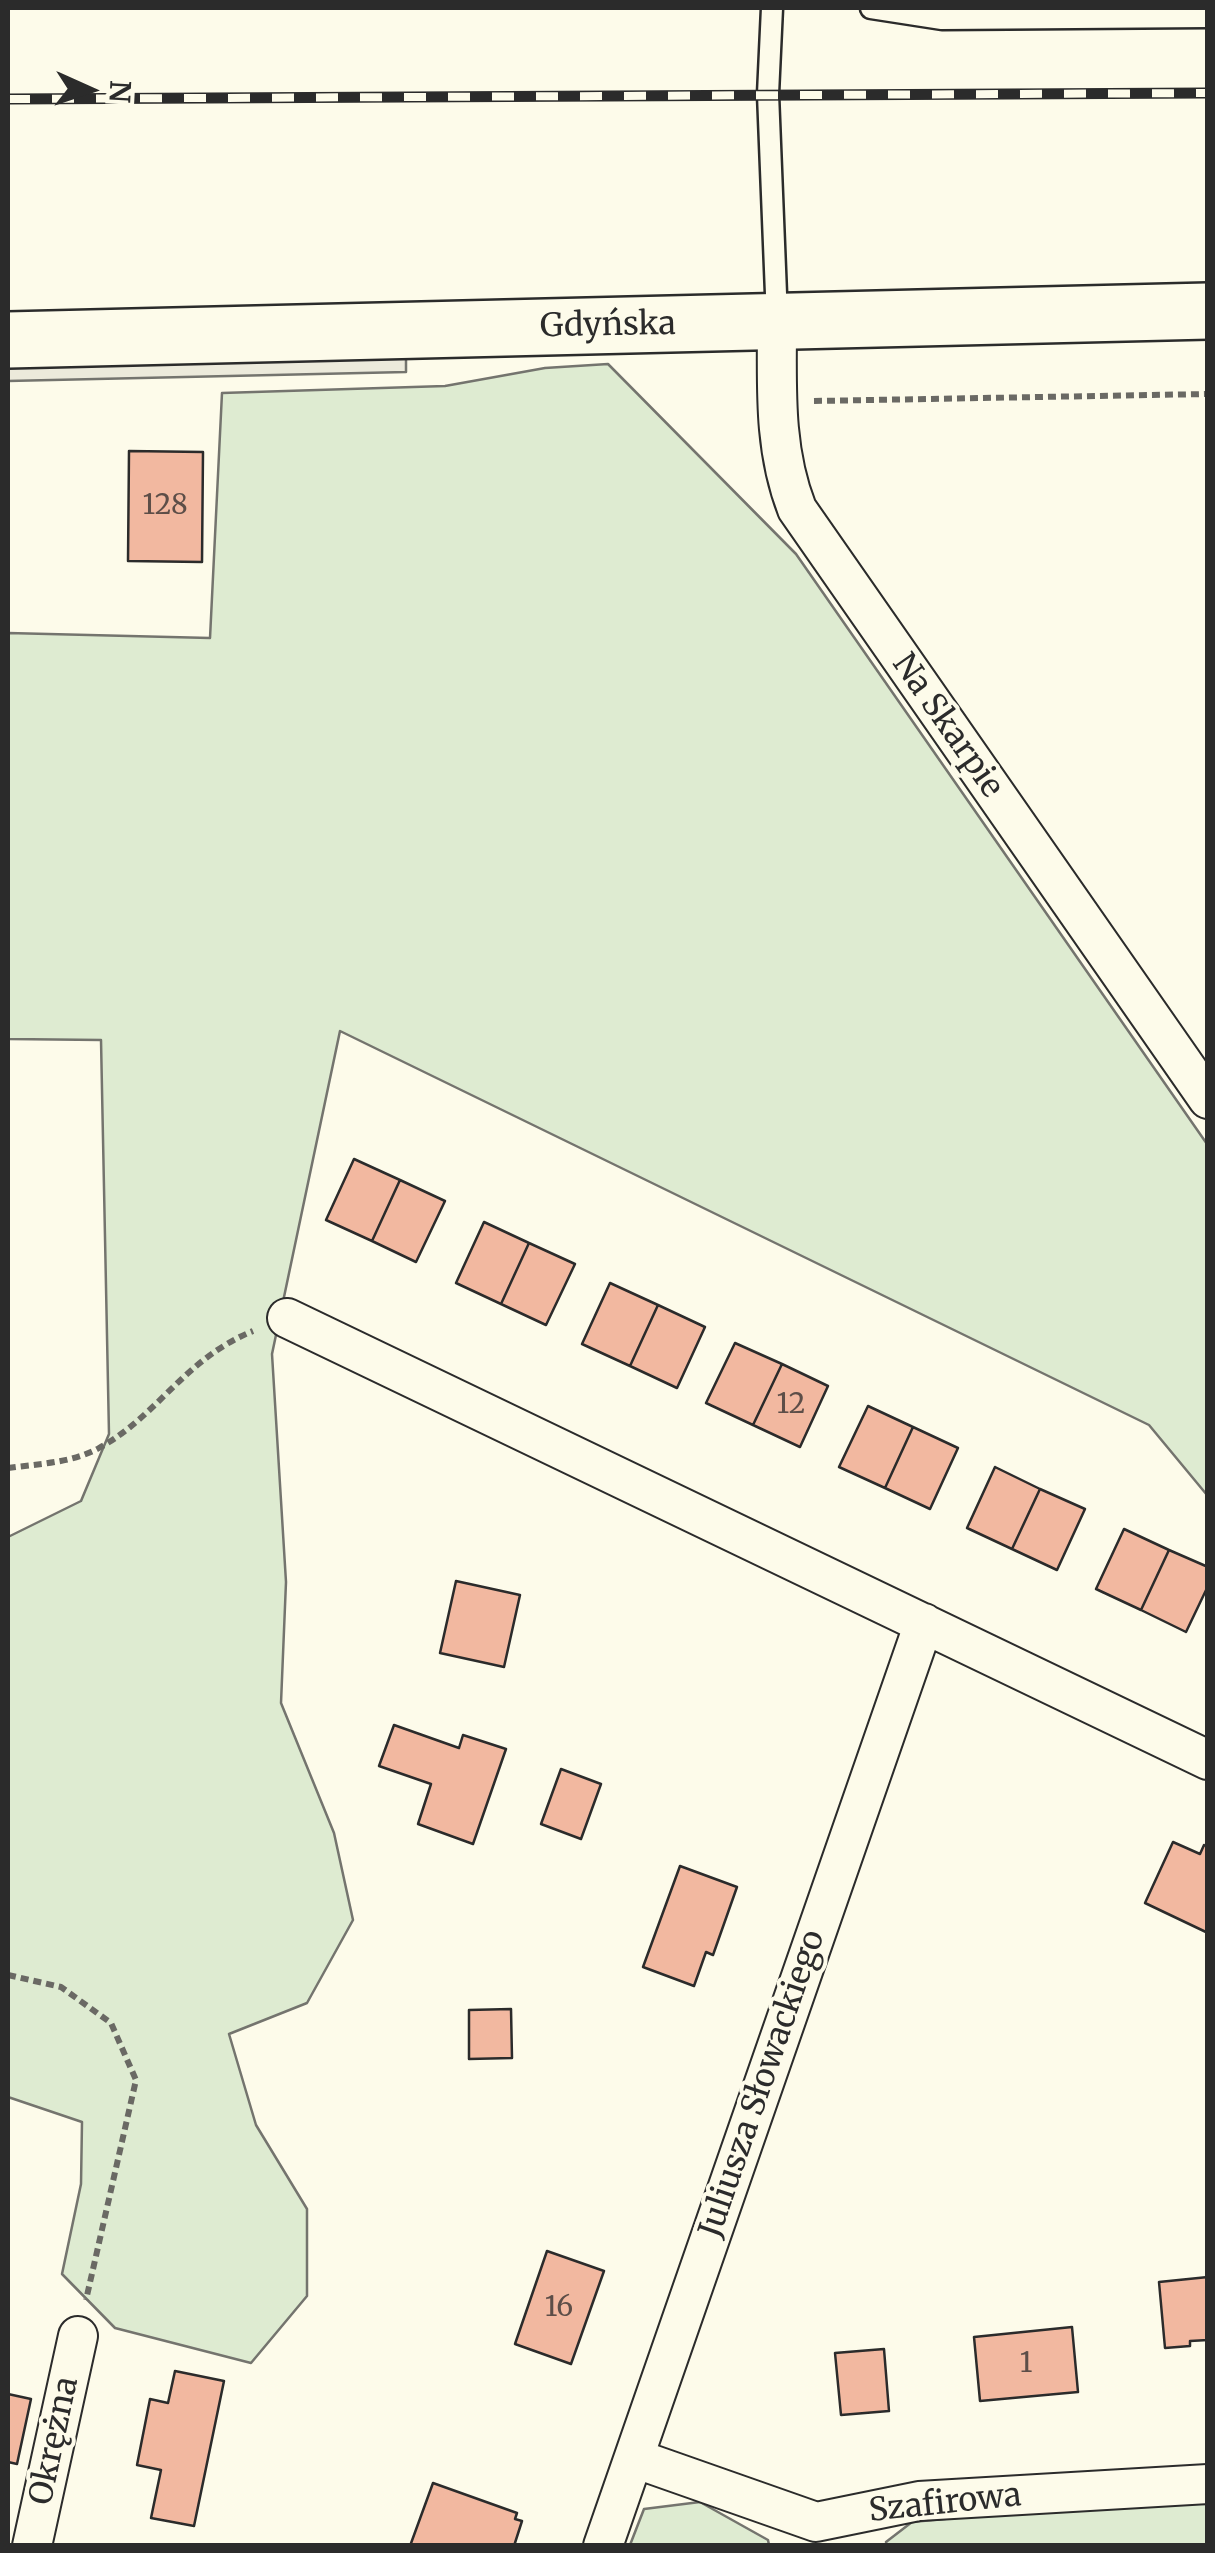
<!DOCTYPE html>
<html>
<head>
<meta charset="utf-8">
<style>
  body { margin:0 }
  #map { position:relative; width:1215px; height:2553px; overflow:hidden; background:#fdfbea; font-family:Merriweather,serif }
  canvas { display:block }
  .frame { position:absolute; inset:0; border:10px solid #2b2b2b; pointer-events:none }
  .north { position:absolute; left:40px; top:40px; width:100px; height:100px; -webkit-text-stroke:8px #fdfbea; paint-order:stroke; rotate:93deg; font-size:28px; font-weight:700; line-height:40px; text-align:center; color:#2b2b2b }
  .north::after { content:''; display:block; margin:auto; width:35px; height:45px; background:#2b2b2b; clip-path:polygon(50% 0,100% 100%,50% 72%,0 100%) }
</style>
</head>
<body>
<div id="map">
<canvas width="1215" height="2553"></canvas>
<div class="frame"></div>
<div class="north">N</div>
</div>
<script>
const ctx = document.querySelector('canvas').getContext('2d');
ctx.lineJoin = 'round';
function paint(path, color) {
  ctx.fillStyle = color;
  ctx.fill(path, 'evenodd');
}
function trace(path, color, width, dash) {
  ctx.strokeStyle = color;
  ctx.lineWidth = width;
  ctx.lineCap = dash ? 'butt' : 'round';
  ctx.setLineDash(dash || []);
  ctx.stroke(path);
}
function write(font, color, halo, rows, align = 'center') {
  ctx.font = font + ' Merriweather,serif';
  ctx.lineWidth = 8;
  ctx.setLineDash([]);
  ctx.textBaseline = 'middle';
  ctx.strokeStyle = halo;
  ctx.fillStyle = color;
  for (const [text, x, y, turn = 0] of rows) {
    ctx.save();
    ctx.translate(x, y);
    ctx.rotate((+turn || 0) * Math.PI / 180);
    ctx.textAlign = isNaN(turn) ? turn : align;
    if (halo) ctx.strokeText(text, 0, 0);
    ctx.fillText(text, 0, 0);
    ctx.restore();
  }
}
const green = new Path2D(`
  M608,364L796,554L1207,1144V1495L1149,1425L340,1031L272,1354L286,1582L281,1703L334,1833L353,1920L307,2003L229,2034L256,2125L307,2209V2296L251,2363L115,2328L62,2274L81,2184L82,2122L8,2097V1537L81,1501L109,1434L101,1040L8,1039V633L210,638L222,393L445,386L545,368Z
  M1136,2501L1207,2504V2545L887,2546L886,2542L912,2522Z
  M700,2502L768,2540L769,2545H630L644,2509Z`);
paint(green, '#deebd1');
trace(green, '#74746e', 2.5);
const parking = new Path2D(`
  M406,354V372L8,381V362Z`);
paint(parking, '#eceadb');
trace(parking, '#74746e', 2.5);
const building = new Path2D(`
  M129,451L203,452L202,562L128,561Z
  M354,1159L400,1180L372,1241L326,1220Z
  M400,1180L445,1201L416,1262L372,1241Z
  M484,1222L529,1243L501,1304L456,1283Z
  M529,1243L575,1264L546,1325L501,1304Z
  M610,1283L658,1305L630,1366L582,1344Z
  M658,1305L705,1327L677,1388L630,1366Z
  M735,1343L782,1364L753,1425L706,1403Z
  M782,1364L828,1386L800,1447L753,1425Z
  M868,1406L913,1427L885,1488L839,1467Z
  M913,1427L958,1448L930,1509L885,1488Z
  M995,1467L1040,1489L1012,1549L967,1528Z
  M1040,1489L1085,1509L1057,1570L1012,1549Z
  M1124,1529L1169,1550L1141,1610L1096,1589Z
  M1169,1550L1208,1567V1586L1186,1632L1141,1610Z
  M456,1581L520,1595L504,1667L440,1653Z
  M394,1725L459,1748L463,1735L506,1749L473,1844L418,1824L431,1784L379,1766Z
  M561,1769L601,1784L581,1839L541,1824Z
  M1173,1842L1200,1854L1204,1845L1208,1847V1933L1145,1903Z
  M680,1866L737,1887L713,1955L706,1952L694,1986L643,1967Z
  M511,2009L512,2058L469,2059V2010Z
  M547,2251L604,2271L571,2364L515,2344Z
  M1208,2277V2340L1190,2341V2346L1165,2348L1159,2282Z
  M1072,2327L1078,2392L980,2401L974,2337Z
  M884,2349L889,2411L841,2415L835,2353Z
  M175,2371L224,2381L194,2526L151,2518L161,2470L137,2465L150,2399L168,2403Z
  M8,2394L31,2399L17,2464L8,2462Z
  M433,2483L517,2513L515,2519L522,2521L514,2546H410Z`);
paint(building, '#f2b8a0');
trace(building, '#2b2b2b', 2.5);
const lane = new Path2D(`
  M772,8L768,94L777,319
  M871,8L942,19L1208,17`);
const street = new Path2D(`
  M777,321C777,385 773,448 797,509L1208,1099
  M287,1318L1208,1760
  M634,2458L816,2522L919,2501L1208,2484
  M32,2546L78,2336
  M603,2546L924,1623`);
const secondary = new Path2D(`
  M8,340L1208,311`);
trace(lane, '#2b2b2b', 25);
trace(street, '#2b2b2b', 42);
trace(secondary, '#2b2b2b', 60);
trace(new Path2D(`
  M814,401L1208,394
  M8,1468C37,1464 72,1463 99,1448C158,1416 184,1359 253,1331
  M8,1975L61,1987L111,2023L136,2080L86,2300`), '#6a6964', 6, [8, 5]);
trace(lane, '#fdfbea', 20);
trace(street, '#fdfbea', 38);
trace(secondary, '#fdfbea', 55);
const rail = new Path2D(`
  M8,99L1208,93`);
trace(rail, '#2b2b2b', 11);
trace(rail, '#fdfbea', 8, [22]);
write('28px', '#5d4e48', null, [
  ["128",165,506],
  ["12",791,1405],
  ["16",559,2308],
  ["1",1026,2364]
]);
write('32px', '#2b2b2b', '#fdfbea', [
  ["Gdyńska",608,326,-1],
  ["Na Skarpie",947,726,55],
  ["Juliusza Słowackiego",763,2084,-71],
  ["Okrężna",55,2441,-78],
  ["Szafirowa",945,2504,-6]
]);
</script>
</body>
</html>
